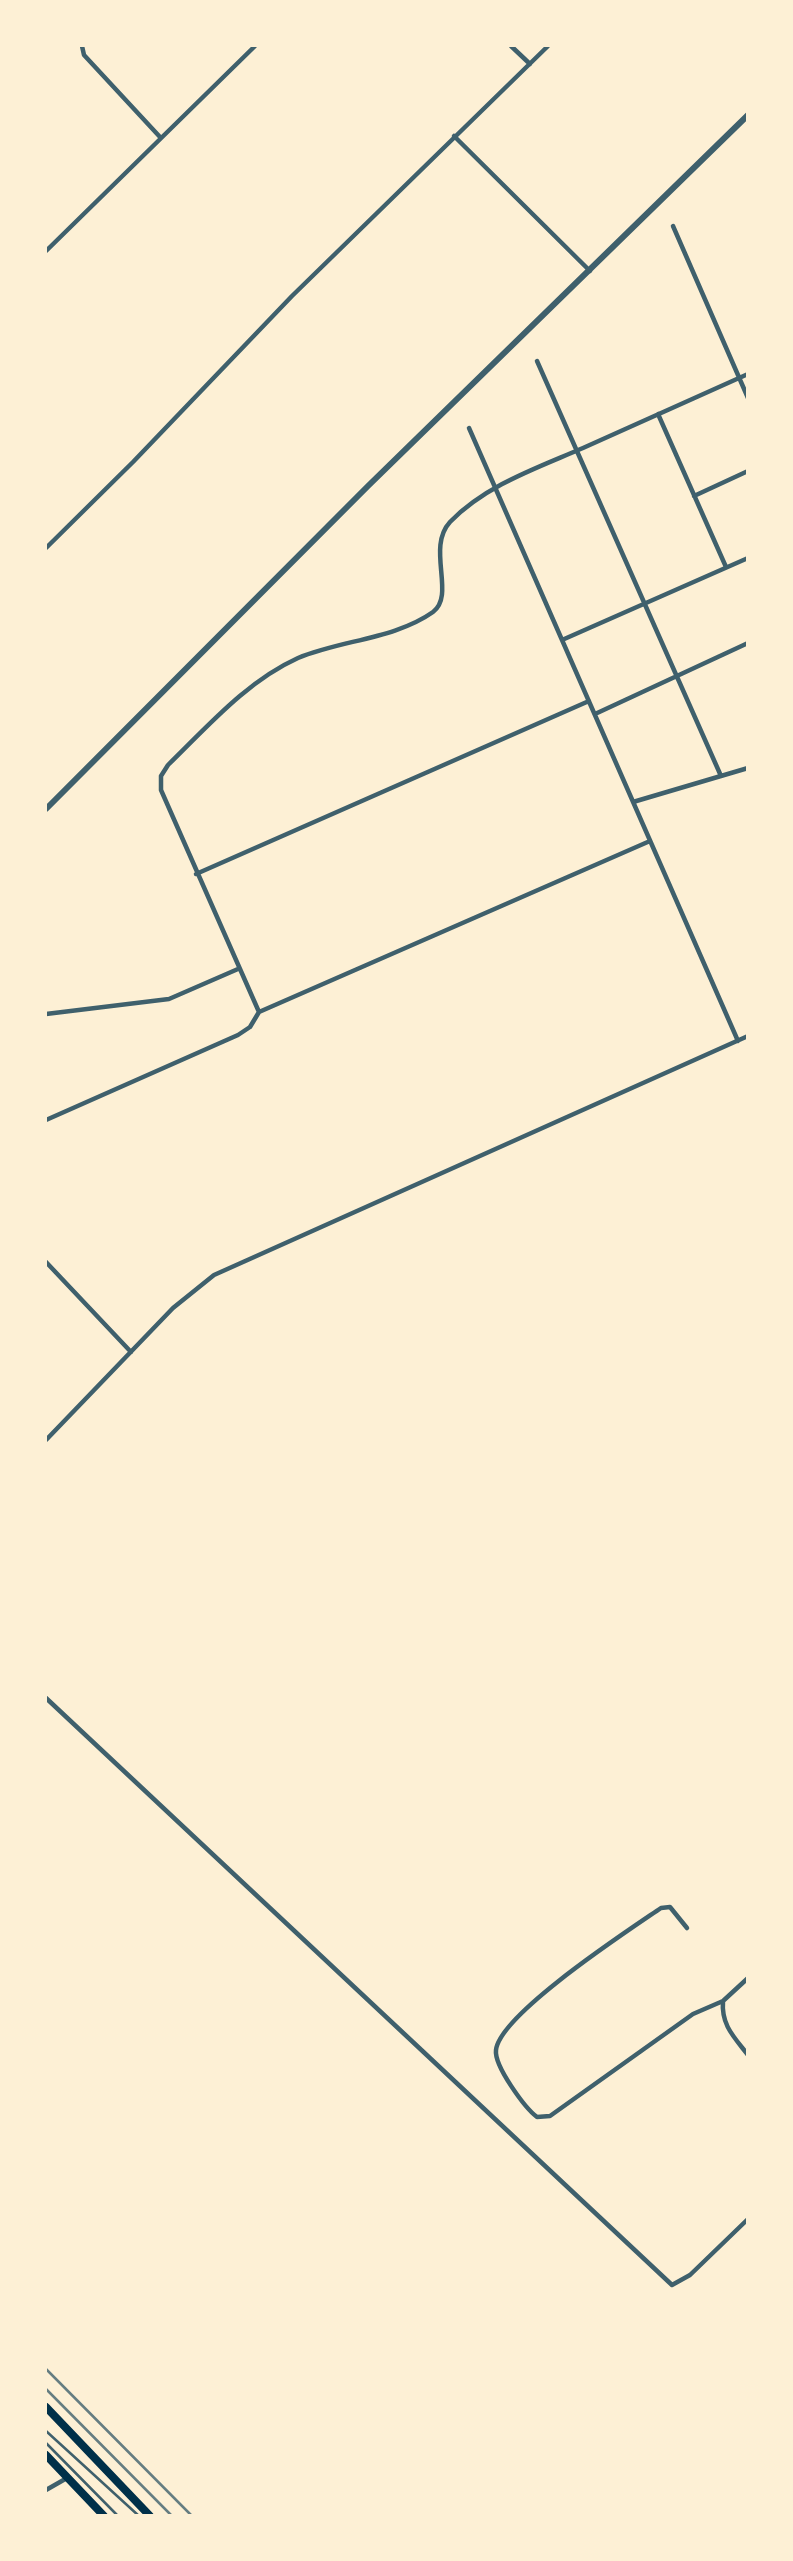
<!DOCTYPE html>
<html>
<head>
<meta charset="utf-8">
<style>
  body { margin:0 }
  #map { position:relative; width:793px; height:2561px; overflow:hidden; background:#fdf0d5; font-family:"Golos Text",sans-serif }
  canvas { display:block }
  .frame { position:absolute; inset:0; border:47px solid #fdf0d5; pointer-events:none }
</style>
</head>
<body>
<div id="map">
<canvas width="793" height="2561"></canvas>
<div class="frame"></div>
</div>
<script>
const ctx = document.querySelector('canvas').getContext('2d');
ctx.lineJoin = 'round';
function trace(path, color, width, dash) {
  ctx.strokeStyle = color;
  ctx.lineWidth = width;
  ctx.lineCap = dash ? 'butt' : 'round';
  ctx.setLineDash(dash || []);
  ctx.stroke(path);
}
trace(new Path2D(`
  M46,2431L139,2516
  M46,2443L118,2516`), '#3f606c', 2.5);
trace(new Path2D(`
  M82,46L84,55L160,137
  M511,46L530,64
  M454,136L590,271
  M673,226L748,398
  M46,251L255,46
  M537,361L721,776
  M658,414L726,567
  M469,428L738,1041
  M694,496L748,471
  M46,548L133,462L292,296L548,46
  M562,640L748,558
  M595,714L748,643
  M633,802L748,768
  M196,874L589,701
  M259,1012L161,790V776L168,765C208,726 247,681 298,658C341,640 395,639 433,612C456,595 426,548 450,522C486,485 537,468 583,448C638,423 693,399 748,374
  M46,1014L169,999L238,969
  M46,1120L238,1035L250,1027L259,1012L650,841
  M46,1262L131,1352
  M46,1440L173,1308L214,1275L748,1036
  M46,1698L672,2285L690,2275L748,2219
  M687,1928L670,1907L661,1908C629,1930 500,2014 496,2050C494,2066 525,2108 537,2117L550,2116L693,2014L723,2001
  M748,1978L723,2001C721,2025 734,2037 748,2055
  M46,2490L67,2478`), '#3f606c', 4.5);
trace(new Path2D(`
  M46,809L368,486L748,115`), '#3f606c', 6);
trace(new Path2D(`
  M46,2407L150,2516
  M46,2455L104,2516`), '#003049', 8);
trace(new Path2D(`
  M46,2369L192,2516
  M46,2389L172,2516`), '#657d81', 2.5);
</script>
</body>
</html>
